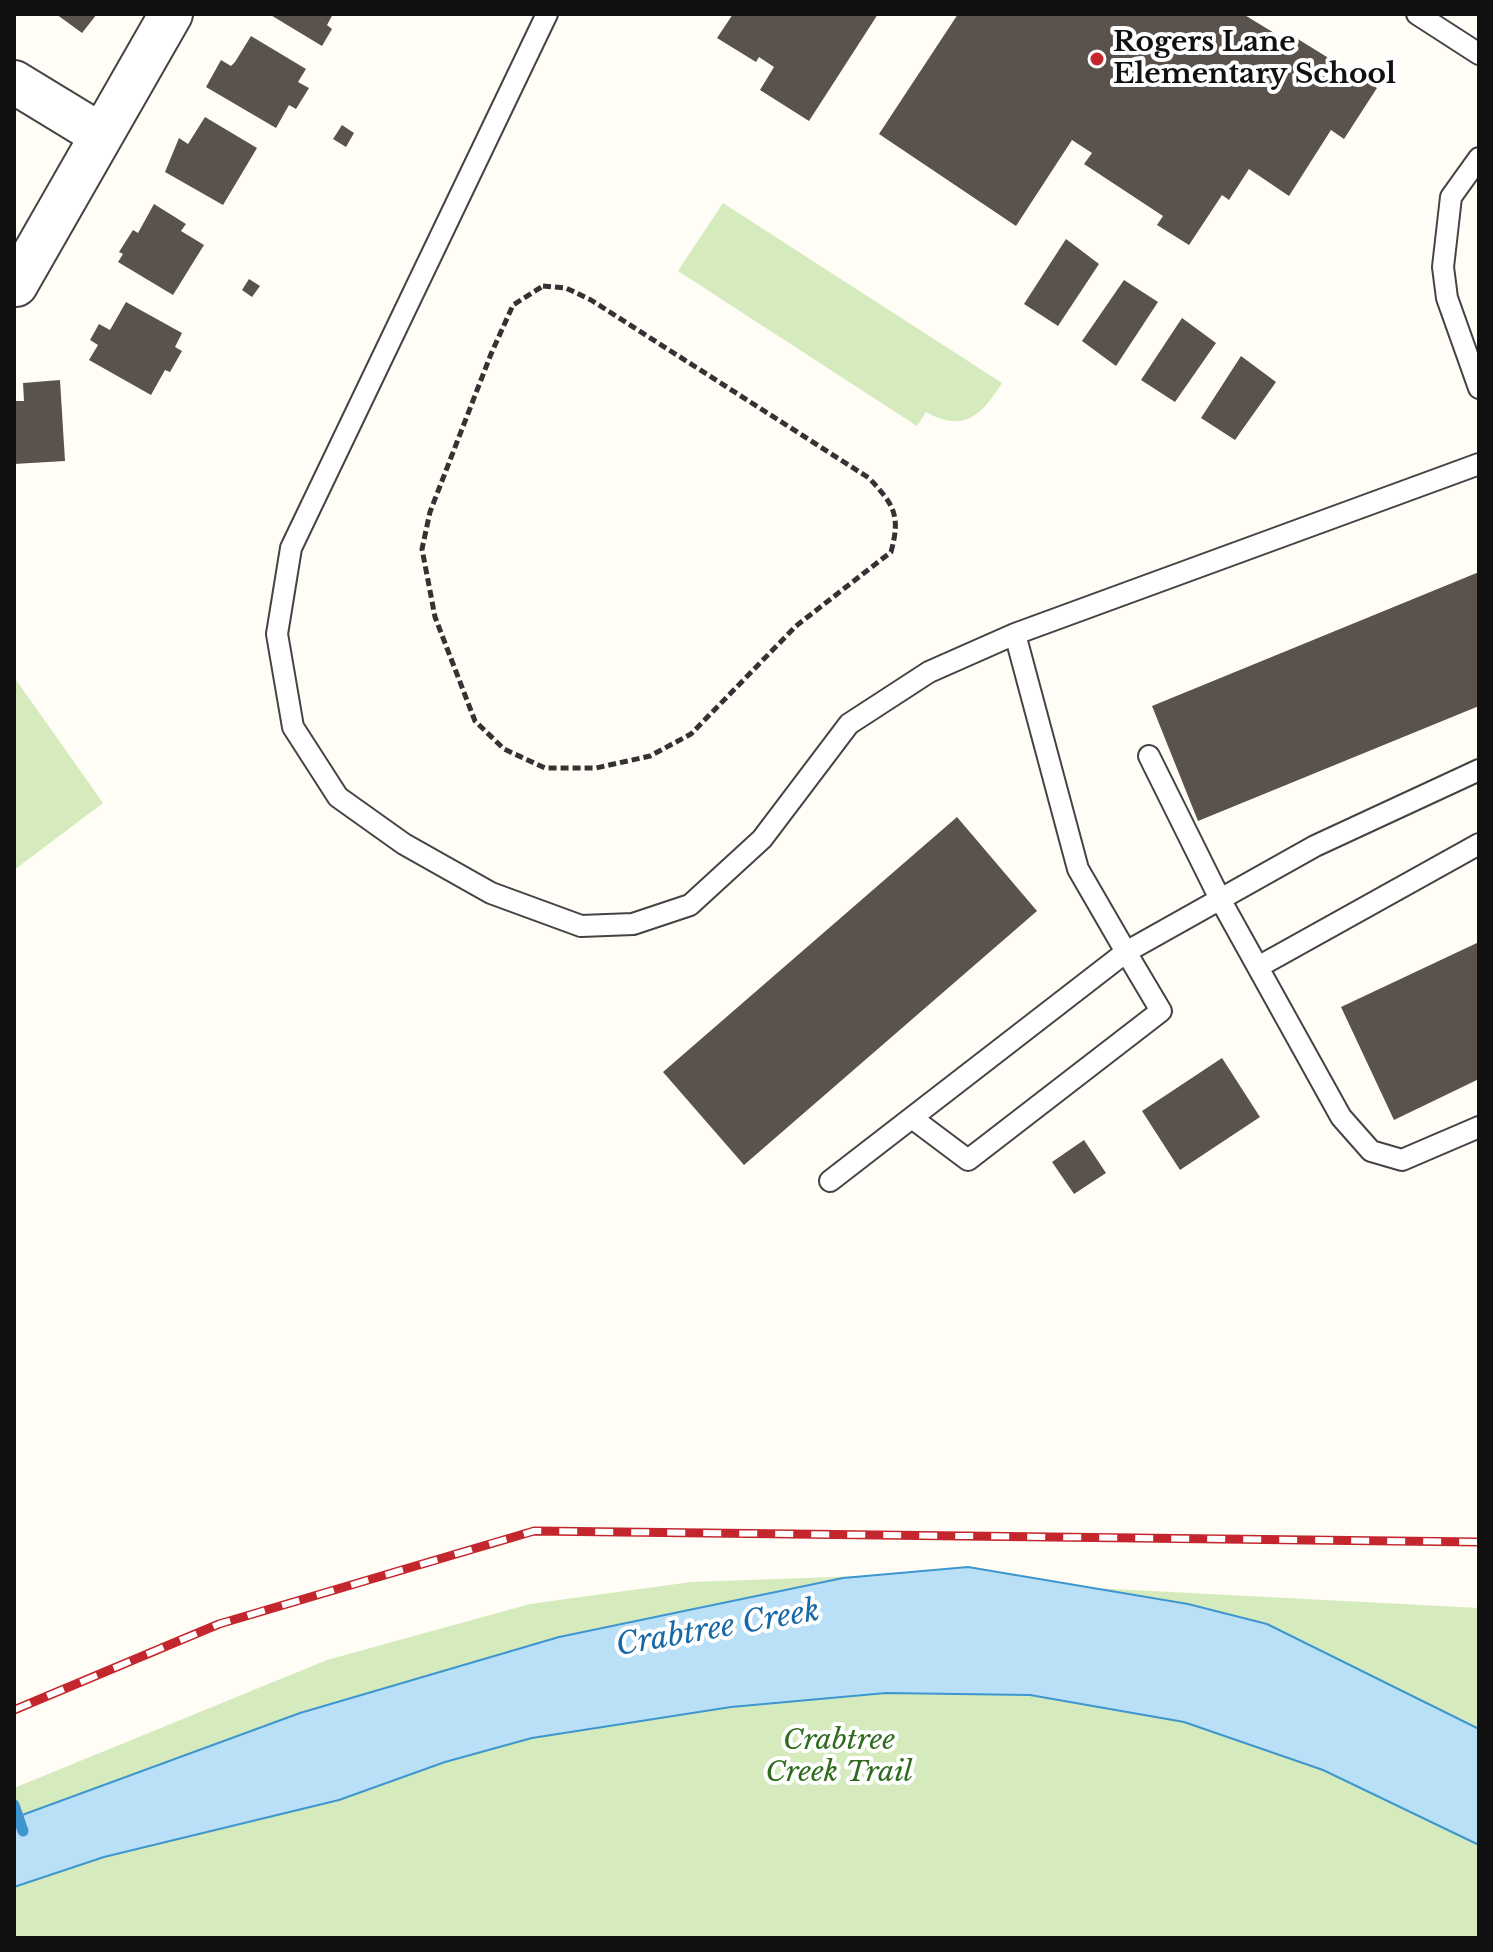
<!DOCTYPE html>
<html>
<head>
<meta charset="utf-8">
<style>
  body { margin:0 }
  #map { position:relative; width:1493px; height:1952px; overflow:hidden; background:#fffdf5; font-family:"Libre Baskerville",serif }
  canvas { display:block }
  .frame { position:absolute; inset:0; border:16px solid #111; pointer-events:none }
</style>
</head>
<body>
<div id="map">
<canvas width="1493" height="1952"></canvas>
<div class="frame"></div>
</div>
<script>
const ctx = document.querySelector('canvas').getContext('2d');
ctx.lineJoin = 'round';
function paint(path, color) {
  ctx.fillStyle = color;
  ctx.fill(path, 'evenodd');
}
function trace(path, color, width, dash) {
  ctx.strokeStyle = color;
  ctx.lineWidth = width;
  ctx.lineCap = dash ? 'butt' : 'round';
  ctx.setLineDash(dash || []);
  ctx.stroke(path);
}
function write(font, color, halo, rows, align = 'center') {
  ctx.font = font + ' "Libre Baskerville",serif';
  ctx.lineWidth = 8;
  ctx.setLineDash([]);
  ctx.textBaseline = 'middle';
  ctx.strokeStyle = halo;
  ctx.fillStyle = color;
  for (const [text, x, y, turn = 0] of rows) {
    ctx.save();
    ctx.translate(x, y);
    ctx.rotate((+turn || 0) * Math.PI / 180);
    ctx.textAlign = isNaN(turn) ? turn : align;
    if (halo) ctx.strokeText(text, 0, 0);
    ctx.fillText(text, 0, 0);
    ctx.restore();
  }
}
paint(new Path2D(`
  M723,203L1002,383C981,416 964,433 926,412L917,426L678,271Z
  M14,677L103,803L14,870Z
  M863,1576L1479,1608V1938H14V1788L327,1660L530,1604L691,1582Z`), '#d5ebbd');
const water = new Path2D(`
  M968,1567L1188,1604L1267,1624L1479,1729V1845L1323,1770L1184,1722L1030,1695L886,1693L731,1707L532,1738L445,1762L339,1800L104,1857L14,1887V1818L300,1713L559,1637L843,1578Z`);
paint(water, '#b9e0f7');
trace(water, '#3f96cf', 2);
trace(new Path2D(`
  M14,1805L23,1831`), '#3f96cf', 11);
paint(new Path2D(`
  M56,14H97L82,33Z
  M269,14H333L327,25L332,29L322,46Z
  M733,14H878L809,121L760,90L774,67L759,57L756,62L717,38Z
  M958,14H1243L1289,42L1293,36L1377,88L1344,139L1331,130L1289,196L1249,169L1229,200L1222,195L1189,245L1157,225L1163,216L1084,164L1092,153L1072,140L1016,226L879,134Z
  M251,36L306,69L298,82L309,88L296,109L289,105L276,128L206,87L221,60L231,66L235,62Z
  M205,117L257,148L223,205L165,172L179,138L188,144Z
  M342,125L354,133L346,147L333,139Z
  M154,204L186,224L181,231L204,245L173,295L118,262L123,254L119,252L133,230L138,233Z
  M1066,239L1099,264L1058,326L1024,304Z
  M249,279L260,286L252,297L242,290Z
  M1124,280L1158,302L1116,366L1082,341Z
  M126,302L182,333L175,347L182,351L170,372L165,370L151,395L89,360L98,345L90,340L99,324L110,330Z
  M1182,318L1216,343L1175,402L1141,380Z
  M1241,356L1276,382L1235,440L1201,418Z
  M60,380L65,461L14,464V401H24L23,383Z
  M1479,572V706L1198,821L1152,706Z
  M957,817L1037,911L744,1165L663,1072Z
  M1479,942V1079L1394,1120L1341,1007Z
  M1222,1058L1260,1117L1180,1170L1142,1111Z
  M1084,1140L1106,1173L1074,1194L1052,1162Z`), '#5a524d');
const service = new Path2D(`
  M547,14L291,548L277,634L293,727L338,797L404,844L491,893L581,926L633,924L690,905L762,839L849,724L929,672L1015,634L1479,464
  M1417,14L1479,54
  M1479,158L1451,197L1443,267L1447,298L1479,388
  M1149,756L1220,899L1341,1117L1371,1151L1402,1160L1479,1127
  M1258,967L1479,844
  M912,1118L968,1160L1161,1011L1126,952L1315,846L1479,770
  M830,1181L1126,952L1078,869L1015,634`);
const minor = new Path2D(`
  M14,82L101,135
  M16,285L171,14`);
trace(service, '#444', 24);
trace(minor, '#444', 46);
trace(new Path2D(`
  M543,286L566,288L591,300L869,478C894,505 901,515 891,552L796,626L691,734L650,756L596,768H545L504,749L475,721L435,617L422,549L430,512L491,354L513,305Z`), '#333', 5, [8, 4]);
trace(service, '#fff', 20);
trace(minor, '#fff', 42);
const rail = new Path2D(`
  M14,1710L219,1624L534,1531L1479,1542`);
trace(rail, '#c4262e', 9);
trace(rail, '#fff', 6, [18]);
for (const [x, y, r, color] of [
  [1097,59,8,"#c4262e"]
]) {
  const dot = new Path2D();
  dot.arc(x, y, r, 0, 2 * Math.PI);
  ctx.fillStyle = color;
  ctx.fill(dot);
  trace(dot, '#fff', 3);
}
write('bold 28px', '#111', '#fff', [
  ["Rogers Lane",1113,43],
  ["Elementary School",1113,75]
], 'left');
write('italic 28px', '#2f6b1f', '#fff', [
  ["Crabtree",839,1741],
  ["Creek Trail",839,1773]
]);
write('italic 30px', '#1768a6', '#fff', [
  ["Crabtree Creek",718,1629,-10]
]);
</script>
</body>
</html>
